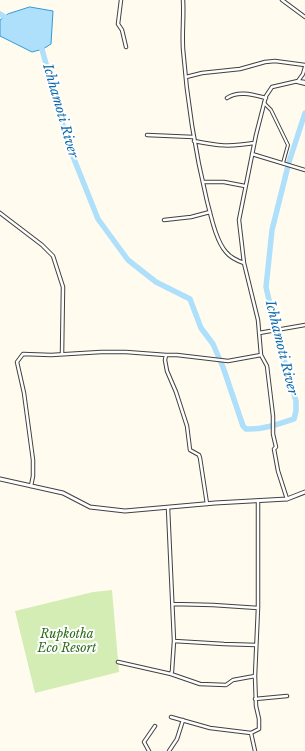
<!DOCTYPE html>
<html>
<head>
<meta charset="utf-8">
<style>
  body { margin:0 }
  canvas { display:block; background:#fffcef }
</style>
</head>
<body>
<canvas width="305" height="751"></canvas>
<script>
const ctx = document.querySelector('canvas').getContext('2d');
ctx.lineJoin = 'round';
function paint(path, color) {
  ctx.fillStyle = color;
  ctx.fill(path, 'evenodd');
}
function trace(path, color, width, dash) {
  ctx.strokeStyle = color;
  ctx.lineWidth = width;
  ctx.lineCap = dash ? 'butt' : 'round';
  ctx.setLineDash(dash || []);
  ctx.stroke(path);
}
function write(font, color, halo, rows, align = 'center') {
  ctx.font = font + ' "Libre Baskerville",serif';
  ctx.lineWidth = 4;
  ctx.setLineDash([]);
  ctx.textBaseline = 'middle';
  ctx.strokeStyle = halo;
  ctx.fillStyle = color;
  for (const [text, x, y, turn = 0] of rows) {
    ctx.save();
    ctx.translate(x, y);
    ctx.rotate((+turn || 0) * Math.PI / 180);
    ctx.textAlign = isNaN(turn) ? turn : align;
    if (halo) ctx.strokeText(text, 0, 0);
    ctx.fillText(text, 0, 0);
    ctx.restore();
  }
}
paint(new Path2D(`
  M112,590L119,672L35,693L15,611L93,592Z`), '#d3edb5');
const water = new Path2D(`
  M30,7L53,11L51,44L43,49L32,52L0,36V20L8,14Z`);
paint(water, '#afe0fb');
trace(water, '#3099d8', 1);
trace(new Path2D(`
  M0,14L10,20
  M40,42L68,144L98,219L128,260L156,282L190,299L201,328L213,344L223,367L243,426L246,429C262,430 279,424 294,419L296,411V401L279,343L266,287L272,230L289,162L305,113`), '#afe0fb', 5.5);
const pedestrian = new Path2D(`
  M297,82L305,84
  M264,103L271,110L288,145L283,163`);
const minor = new Path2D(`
  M121,0L118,24L122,30L126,47
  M183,0C184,16 182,32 183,49C187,100 195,151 207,201C211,216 216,241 226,252C230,257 238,261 244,263
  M282,0L305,17
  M186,77L202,73L240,69L265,62L275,61L305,65
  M298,81L305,82
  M227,98C238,90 254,95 266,98
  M147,135L193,137
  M194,141C219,146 229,147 254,143
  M252,154L305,170
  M203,182H224L245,186
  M0,213L42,245L53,256L63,287L62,354
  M164,220L191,217L210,212
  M259,333L305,325
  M31,486L33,476V460L24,393L17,362L23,354L51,355L101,352H126L166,355
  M287,499L278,471L274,449L276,447L273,434V416L267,366L261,355L258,320L244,263L239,220L256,135L266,96L272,87L298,81L303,74L305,67
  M207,504L200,458L199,455L190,450L187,426L176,392L167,371L165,360L166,355H177L228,361L261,355
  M173,604L213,605L258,608
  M174,641L224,644L256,645
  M118,662L171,674L172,671L174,641L168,508
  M171,674L200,684L226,685L233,680L255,676
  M255,699L287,696
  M171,717L210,728L251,733
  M149,751L144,742L155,726
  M169,751L177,739L183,720
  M255,751L251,733L259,729V719L256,706L255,676L258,608V501`);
const tertiary = new Path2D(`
  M0,479L63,493L90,507L125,511L215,503L287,499L305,492`);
trace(pedestrian, '#414141', 4);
trace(minor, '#414141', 4.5);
trace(tertiary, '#414141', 5);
trace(pedestrian, '#fff', 2);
trace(minor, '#fff', 2.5);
trace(tertiary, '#fff', 3);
write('italic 12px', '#2c6c19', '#fff', [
  ["Rupkotha",67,635],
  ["Eco Resort",67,649]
]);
write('italic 13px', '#0c69ab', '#fff', [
  ["Ichhamoti River",60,111,74],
  ["Ichhamoti River",281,348,76]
]);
</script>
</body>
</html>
